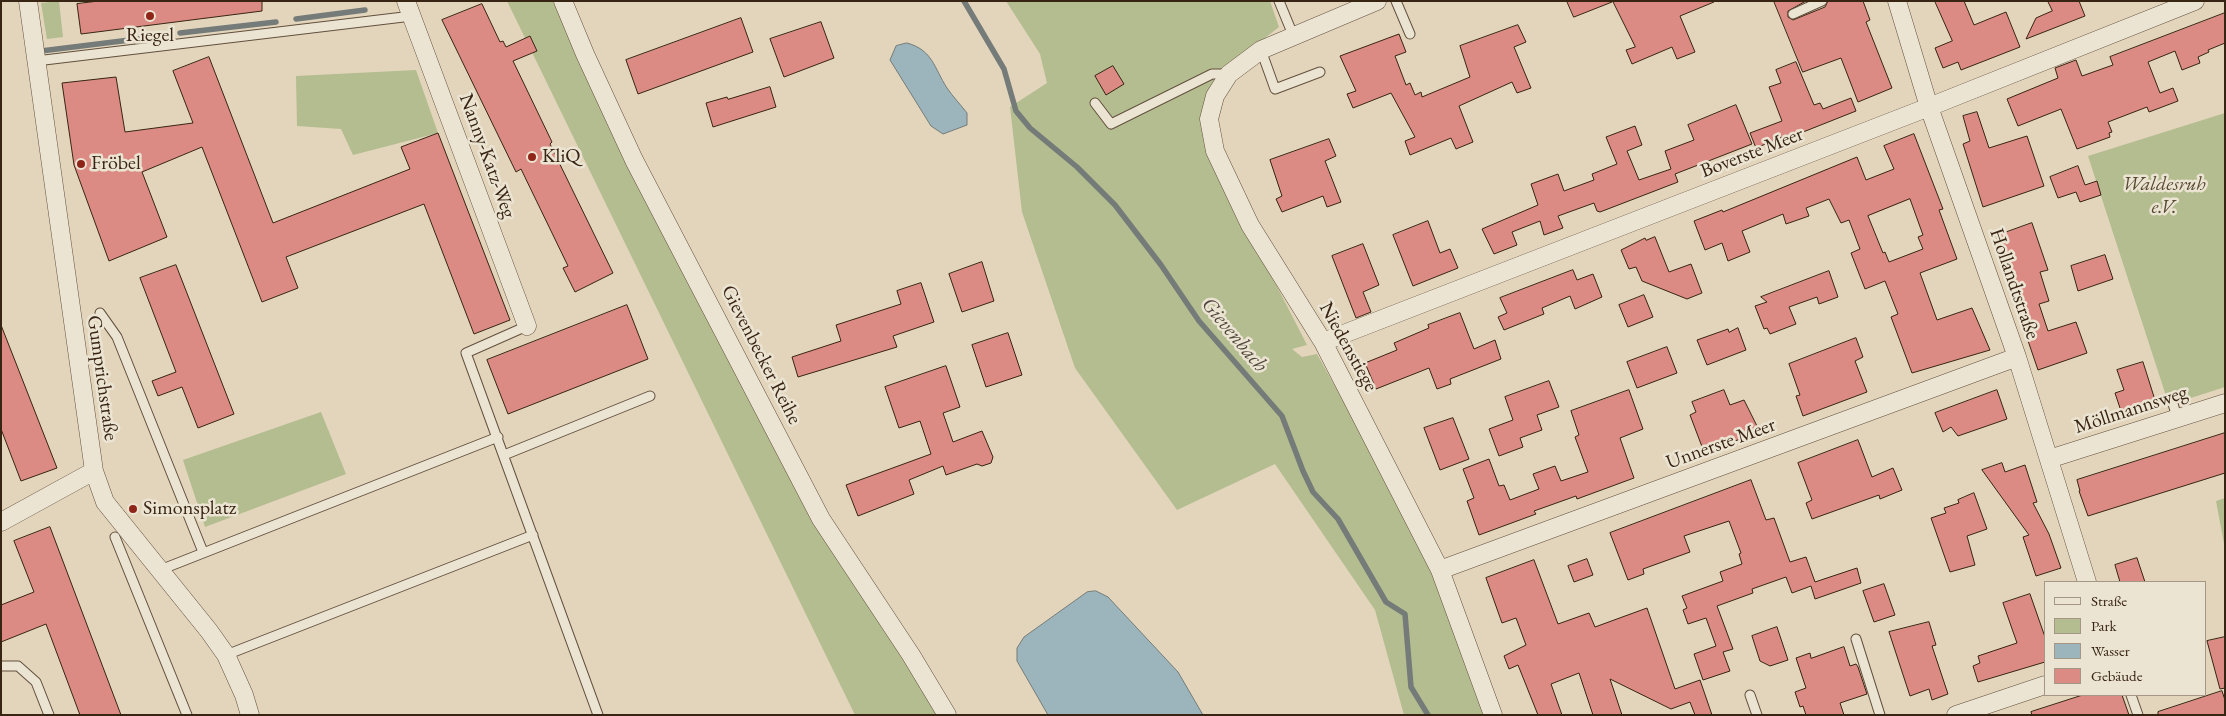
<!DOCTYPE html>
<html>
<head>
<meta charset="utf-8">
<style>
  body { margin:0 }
  #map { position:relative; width:2226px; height:716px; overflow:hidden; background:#e2d5bb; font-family:"EB Garamond",serif }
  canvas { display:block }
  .frame { position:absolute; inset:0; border:2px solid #382413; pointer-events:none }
  .legend { position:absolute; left:2044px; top:581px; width:162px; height:115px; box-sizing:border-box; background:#ece4d3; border:1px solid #a49786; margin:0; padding:6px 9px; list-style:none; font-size:15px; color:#382413 }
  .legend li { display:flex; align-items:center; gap:10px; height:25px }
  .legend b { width:25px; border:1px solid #a49786 }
</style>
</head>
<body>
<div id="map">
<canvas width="2226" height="716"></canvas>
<div class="frame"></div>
<ul class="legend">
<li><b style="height:6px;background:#ece4d3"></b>Straße</li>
<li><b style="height:14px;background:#b4bd8f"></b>Park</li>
<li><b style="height:14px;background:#9cb5bc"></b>Wasser</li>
<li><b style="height:14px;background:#db8b83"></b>Gebäude</li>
</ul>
</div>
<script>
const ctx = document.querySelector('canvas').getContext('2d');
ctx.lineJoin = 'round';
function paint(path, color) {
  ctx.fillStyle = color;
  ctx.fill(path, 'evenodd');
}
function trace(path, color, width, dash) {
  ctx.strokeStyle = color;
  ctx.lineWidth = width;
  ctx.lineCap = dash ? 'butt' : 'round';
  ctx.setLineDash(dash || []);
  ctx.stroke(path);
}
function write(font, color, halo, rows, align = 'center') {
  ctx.font = font + ' "EB Garamond",serif';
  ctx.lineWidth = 5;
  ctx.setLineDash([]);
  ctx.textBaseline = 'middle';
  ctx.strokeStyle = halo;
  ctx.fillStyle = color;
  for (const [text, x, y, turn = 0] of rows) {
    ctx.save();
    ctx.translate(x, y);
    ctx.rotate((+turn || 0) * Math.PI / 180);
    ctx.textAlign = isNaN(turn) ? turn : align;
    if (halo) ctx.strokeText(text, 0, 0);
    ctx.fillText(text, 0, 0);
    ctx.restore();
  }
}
paint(new Path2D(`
  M59,1L63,37L47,39L41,3Z
  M507,1H555L842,561L938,715H855Z
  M1006,1H1270L1279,27L1225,69L1204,118L1268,269L1307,345L1292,349L1302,357L1317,354C1353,419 1392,484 1423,551C1448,604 1466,660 1485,715H1404L1375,610L1275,464L1177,510L1075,368L1022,212L1010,107L1047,83L1040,54Z
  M416,70L438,133L353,155L341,129L297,126L296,76Z
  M2225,113V387L2169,405L2088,156Z
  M321,412L346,474L205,527L183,460Z
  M2225,498V549L2216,501Z`), '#b4bd8f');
const water = new Path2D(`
  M907,43C933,50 934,68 947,88C953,97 961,105 967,113V125L943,134L931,126L890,60L896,46Z
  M1096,591L1108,597L1178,672L1203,715H1048L1017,661V648L1024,637L1087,592Z`);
paint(water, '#9cb5bc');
trace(water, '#747b78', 1);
trace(new Path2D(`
  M964,1L1004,69L1016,111L1030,128L1077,167L1115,205L1161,265L1199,321L1282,416L1303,471L1313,492L1338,519L1386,602L1405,614L1411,687L1428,715
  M296,19L365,10
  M180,33L276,22
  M40,48L41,51L146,38`), '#747b78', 5.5);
const building = new Path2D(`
  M99,1H262V11L81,34L77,4Z
  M1567,1H1612V2L1574,17Z
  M1613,1H1714V2L1680,16L1695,52L1677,59L1672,47L1632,64L1626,50L1635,47Z
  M1774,1H1806L1788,11V17L1793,20L1825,7L1828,1H1863L1870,20L1866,22L1892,88L1858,102L1841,58L1803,72Z
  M1935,1H1964L1974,25L2006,12L2020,47L1961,70L1958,62L1943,68L1935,48L1952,41Z
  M2048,1H2079L2085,16L2026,39L2036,18L2052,11Z
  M482,4L500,42L503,41L506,47L530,36L537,51L513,61L552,142L550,144L613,273L575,292L563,268L568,266L521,169L516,172L442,20Z
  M2225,13V43L2208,50L2209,52L2198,57L2200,63L2182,70L2175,51L2148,62L2160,93L2173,88L2178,101L2149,112L2147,107L2108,122L2112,132L2109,133L2110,137L2077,149L2061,109L2018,126L2007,99L2058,78L2055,68L2076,60L2082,76L2113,65L2110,57Z
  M741,18L753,52L638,94L626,60Z
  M821,22L834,58L784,77L770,39Z
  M1518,25L1526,42L1514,47L1531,88L1517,93L1512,82L1459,106L1473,142L1456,149L1451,138L1410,155L1405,141L1415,137L1391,93L1353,108L1347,94L1356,91L1340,56L1399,34L1406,52L1395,56L1406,85L1410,83L1415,95L1421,92L1422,97L1470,77L1460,46Z
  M209,57L273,223L410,169L401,147L438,133L510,320L474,334L424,204L286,257L298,288L262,302L202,147L142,172L167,237L109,261L74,165L62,83L116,77L125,132L193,123L173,71Z
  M1796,62L1814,105L1820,103L1823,109L1851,98L1856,111L1788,138L1787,135L1756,148L1750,133L1782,121L1769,87L1781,83L1776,70Z
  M1113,66L1124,84L1106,95L1095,76Z
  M770,87L776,107L713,127L706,103L727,97L728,99Z
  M1736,105L1752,144L1675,174L1678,182L1600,212L1597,211L1594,203L1558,216L1563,228L1544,235L1540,221L1512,232L1517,245L1494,254L1482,229L1538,205L1531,184L1558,174L1564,191L1594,180L1592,174L1617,164L1606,137L1635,126L1642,145L1627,151L1639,180L1671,169L1665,151L1694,140L1688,125Z
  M1977,112L1989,148L2027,136L2044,186L1983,207L1963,144L1970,141L1963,116Z
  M1914,134L1943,209L1939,210L1957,259L1920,273L1937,320L1972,308L1990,350L1912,373L1891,317L1898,314L1885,281L1865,289L1851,253L1860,249L1849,220L1841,223L1829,199L1806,208L1809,216L1786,224L1783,214L1742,231L1750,252L1728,261L1722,243L1705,250L1694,221L1722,210L1723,212L1857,157L1866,180L1894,169L1884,146ZM1910,199L1923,235L1918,237L1923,249L1889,262L1885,252L1883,253L1868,216Z
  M1329,139L1336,156L1325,161L1341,202L1327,207L1323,196L1282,212L1276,199L1282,196L1270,160Z
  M2078,166L2085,185L2097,181L2101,195L2080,202L2076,192L2058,198L2050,177Z
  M1428,221L1440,253L1450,249L1458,268L1413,286L1393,235Z
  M2032,223L2048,270L2040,272L2049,301L2039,304L2048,331L2076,322L2087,353L2038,370L2024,329L2027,328L1996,236Z
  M1655,237L1669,272L1691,264L1702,293L1687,299L1642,281L1636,267L1629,269L1621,250L1645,238L1646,240Z
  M1363,244L1379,285L1363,292L1371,312L1356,318L1332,256Z
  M2105,255L2113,279L2078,291L2071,266Z
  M982,262L994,301L962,312L949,274Z
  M176,265L234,414L198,428L182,387L158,396L152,381L176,372L140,278Z
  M1573,270L1577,280L1593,274L1602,297L1575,309L1570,296L1542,308L1544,314L1504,330L1498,317L1507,313L1500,298Z
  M1829,271L1838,297L1819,304L1817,297L1789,307L1796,324L1770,334L1767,328L1764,329L1755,306L1767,302L1761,297Z
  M921,283L934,322L893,336L897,347L798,377L792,357L841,341L836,325L901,304L897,291Z
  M1644,295L1653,317L1628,327L1619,305Z
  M627,305L648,359L508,414L487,360Z
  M1460,313L1474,349L1495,340L1501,359L1450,379L1451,384L1437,389L1429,368L1376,389L1365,363L1397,350L1394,343L1429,328L1428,325Z
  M1,325L57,468L21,481L1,429Z
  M1738,328L1746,350L1707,365L1697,340L1728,329L1729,332Z
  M1008,333L1022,375L986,387L972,345Z
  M1856,338L1863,357L1855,361L1867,392L1803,416L1796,396L1800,395L1789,364Z
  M1667,347L1677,373L1637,388L1627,362Z
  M2143,362L2155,400L2121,411L2115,393L2124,390L2117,370Z
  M946,366L960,407L943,413L953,442L982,431L993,457L991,463L982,466L977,464L946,475L943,466L909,480L914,494L858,516L846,485L931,454L920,421L899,428L885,387Z
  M1549,381L1559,407L1537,415L1542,430L1520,438L1523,447L1499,456L1489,429L1513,420L1505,397Z
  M1629,390L1643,429L1620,438L1634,478L1577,499L1576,496L1534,511L1536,514L1479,535L1467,501L1474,498L1463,469L1489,459L1499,486L1504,485L1510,500L1539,489L1533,474L1555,466L1561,481L1588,472L1575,437L1579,435L1571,411Z
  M1724,390L1730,405L1744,400L1760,432L1704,452L1690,415L1696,412L1692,402Z
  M1997,390L2007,419L1958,436L1951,427L1943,432L1935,413Z
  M1453,418L1469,459L1440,470L1424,428Z
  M2225,433V473L2088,516L2079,491H2080L2077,480Z
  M1858,440L1872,477L1893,468L1902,490L1880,499L1879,495L1812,519L1806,503L1812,500L1798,463Z
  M2002,463L2005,472L2025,465L2037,502L2033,503L2049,534L2061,568L2036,576L2023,537L2029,535L1982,470Z
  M1751,480L1766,520L1774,518L1790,562L1806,557L1815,582L1857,568L1861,583L1815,599L1811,586L1792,593L1786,577L1752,589L1753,593L1717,606L1733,649L1723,652L1730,671L1703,680L1694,654L1716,646L1706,618L1688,624L1683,610L1687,608L1682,596L1723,581L1720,572L1742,564L1739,554L1741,553L1729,521L1684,536L1690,552L1643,569L1644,574L1628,580L1610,533Z
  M1974,493L1987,529L1967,536L1975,565L1950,572L1931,518L1946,513L1944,508L1959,503L1958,500Z
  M50,527L121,715H80L46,624L1,642V605L34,592L14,541Z
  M2137,558L2145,582H2120L2115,565Z
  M1587,559L1593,575L1574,582L1568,566Z
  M1534,560L1558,624L1589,613L1595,627L1647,608L1675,689L1700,680L1712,715H1695L1690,702L1671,709L1610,679L1622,715H1593L1579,673L1551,684L1562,715H1538L1518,665L1509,669L1504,656L1526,645L1516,618L1502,623L1486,578Z
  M1884,584L1895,615L1874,622L1863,591Z
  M2030,594L2045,637V662L1978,682L1973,666L1980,663L1978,656L2017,643L2003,603Z
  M1929,622L1936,645L1932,646L1948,694L1932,700L1929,689L1910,696L1889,632Z
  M1777,627L1788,660L1770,666L1760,661L1752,636Z
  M2225,637V688L2220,689L2207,641Z
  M1844,647L1850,666L1856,664L1858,667L1867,694L1840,703L1844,715H1806L1803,706L1800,707L1795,692L1806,688L1796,658L1810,653L1811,658Z
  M2222,691L2225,700V715H2158V712Z
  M2083,695H2122L2129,715H2032L2031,712Z`);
paint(building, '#db8b83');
trace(building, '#382413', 1);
const lane = new Path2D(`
  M1279,1L1293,35
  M1396,1L1410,34
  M1793,14L1822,1
  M1261,50L1275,89L1320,72
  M36,61L412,16
  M1095,103L1111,124L1212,74H1229
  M100,313L117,337L203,552
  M527,326L466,353L598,715
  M2172,400L2177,418
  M504,455L650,396
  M115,537L187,715
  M160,570L498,437
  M1856,639L1880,715
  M226,655L533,535
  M1,666H18L36,682L49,715
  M1750,695L1757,715
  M2131,695L2138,715`);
const street = new Path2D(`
  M28,1L94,471L105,502L209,631L226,655L244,695L250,715
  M406,1L527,326
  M563,1L585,54L634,160L821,519L911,655L947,715
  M1377,1L1261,50L1229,74L1215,96L1209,119L1215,151L1250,225L1323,342L1440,570L1493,715
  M1897,1L1929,107L2017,357L2087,582
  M1323,342L1929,107L2195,1
  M2049,459L2225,403
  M1,522L94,471
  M1440,570L2017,357
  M1956,715L2045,685`);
trace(lane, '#62503d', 11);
trace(street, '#62503d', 19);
trace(lane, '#ece4d3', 9);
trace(street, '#ece4d3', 18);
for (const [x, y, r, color] of [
  [150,16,5,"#8f2418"],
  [532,157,5,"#8f2418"],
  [81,164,5,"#8f2418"],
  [133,509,5,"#8f2418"]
]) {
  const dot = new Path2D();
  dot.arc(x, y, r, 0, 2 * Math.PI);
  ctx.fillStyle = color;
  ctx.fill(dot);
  trace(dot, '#ece4d3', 2);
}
write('20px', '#382413', '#ece4d3', [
  ["Riegel",150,36,"center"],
  ["KliQ",542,157],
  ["Fröbel",91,164],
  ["Simonsplatz",143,509]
], 'left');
write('20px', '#382413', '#ece4d3', [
  ["Boverste Meer",1752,153,-21],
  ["Nanny-Katz-Weg",487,156,70],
  ["Hollandtstraße",2014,284,71],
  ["Niedenstiege",1348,347,61],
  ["Gievenbecker Reihe",761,355,63],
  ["Gumprichstraße",102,378,82],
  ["Möllmannsweg",2131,410,-18],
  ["Unnerste Meer",1721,444,-20]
]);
write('italic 20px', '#574a32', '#ece4d3', [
  ["Waldesruh",2164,185],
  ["e.V.",2164,208]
]);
write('italic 21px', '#51483d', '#ece4d3', [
  ["Gievenbach",1234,335,50]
]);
</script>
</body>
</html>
